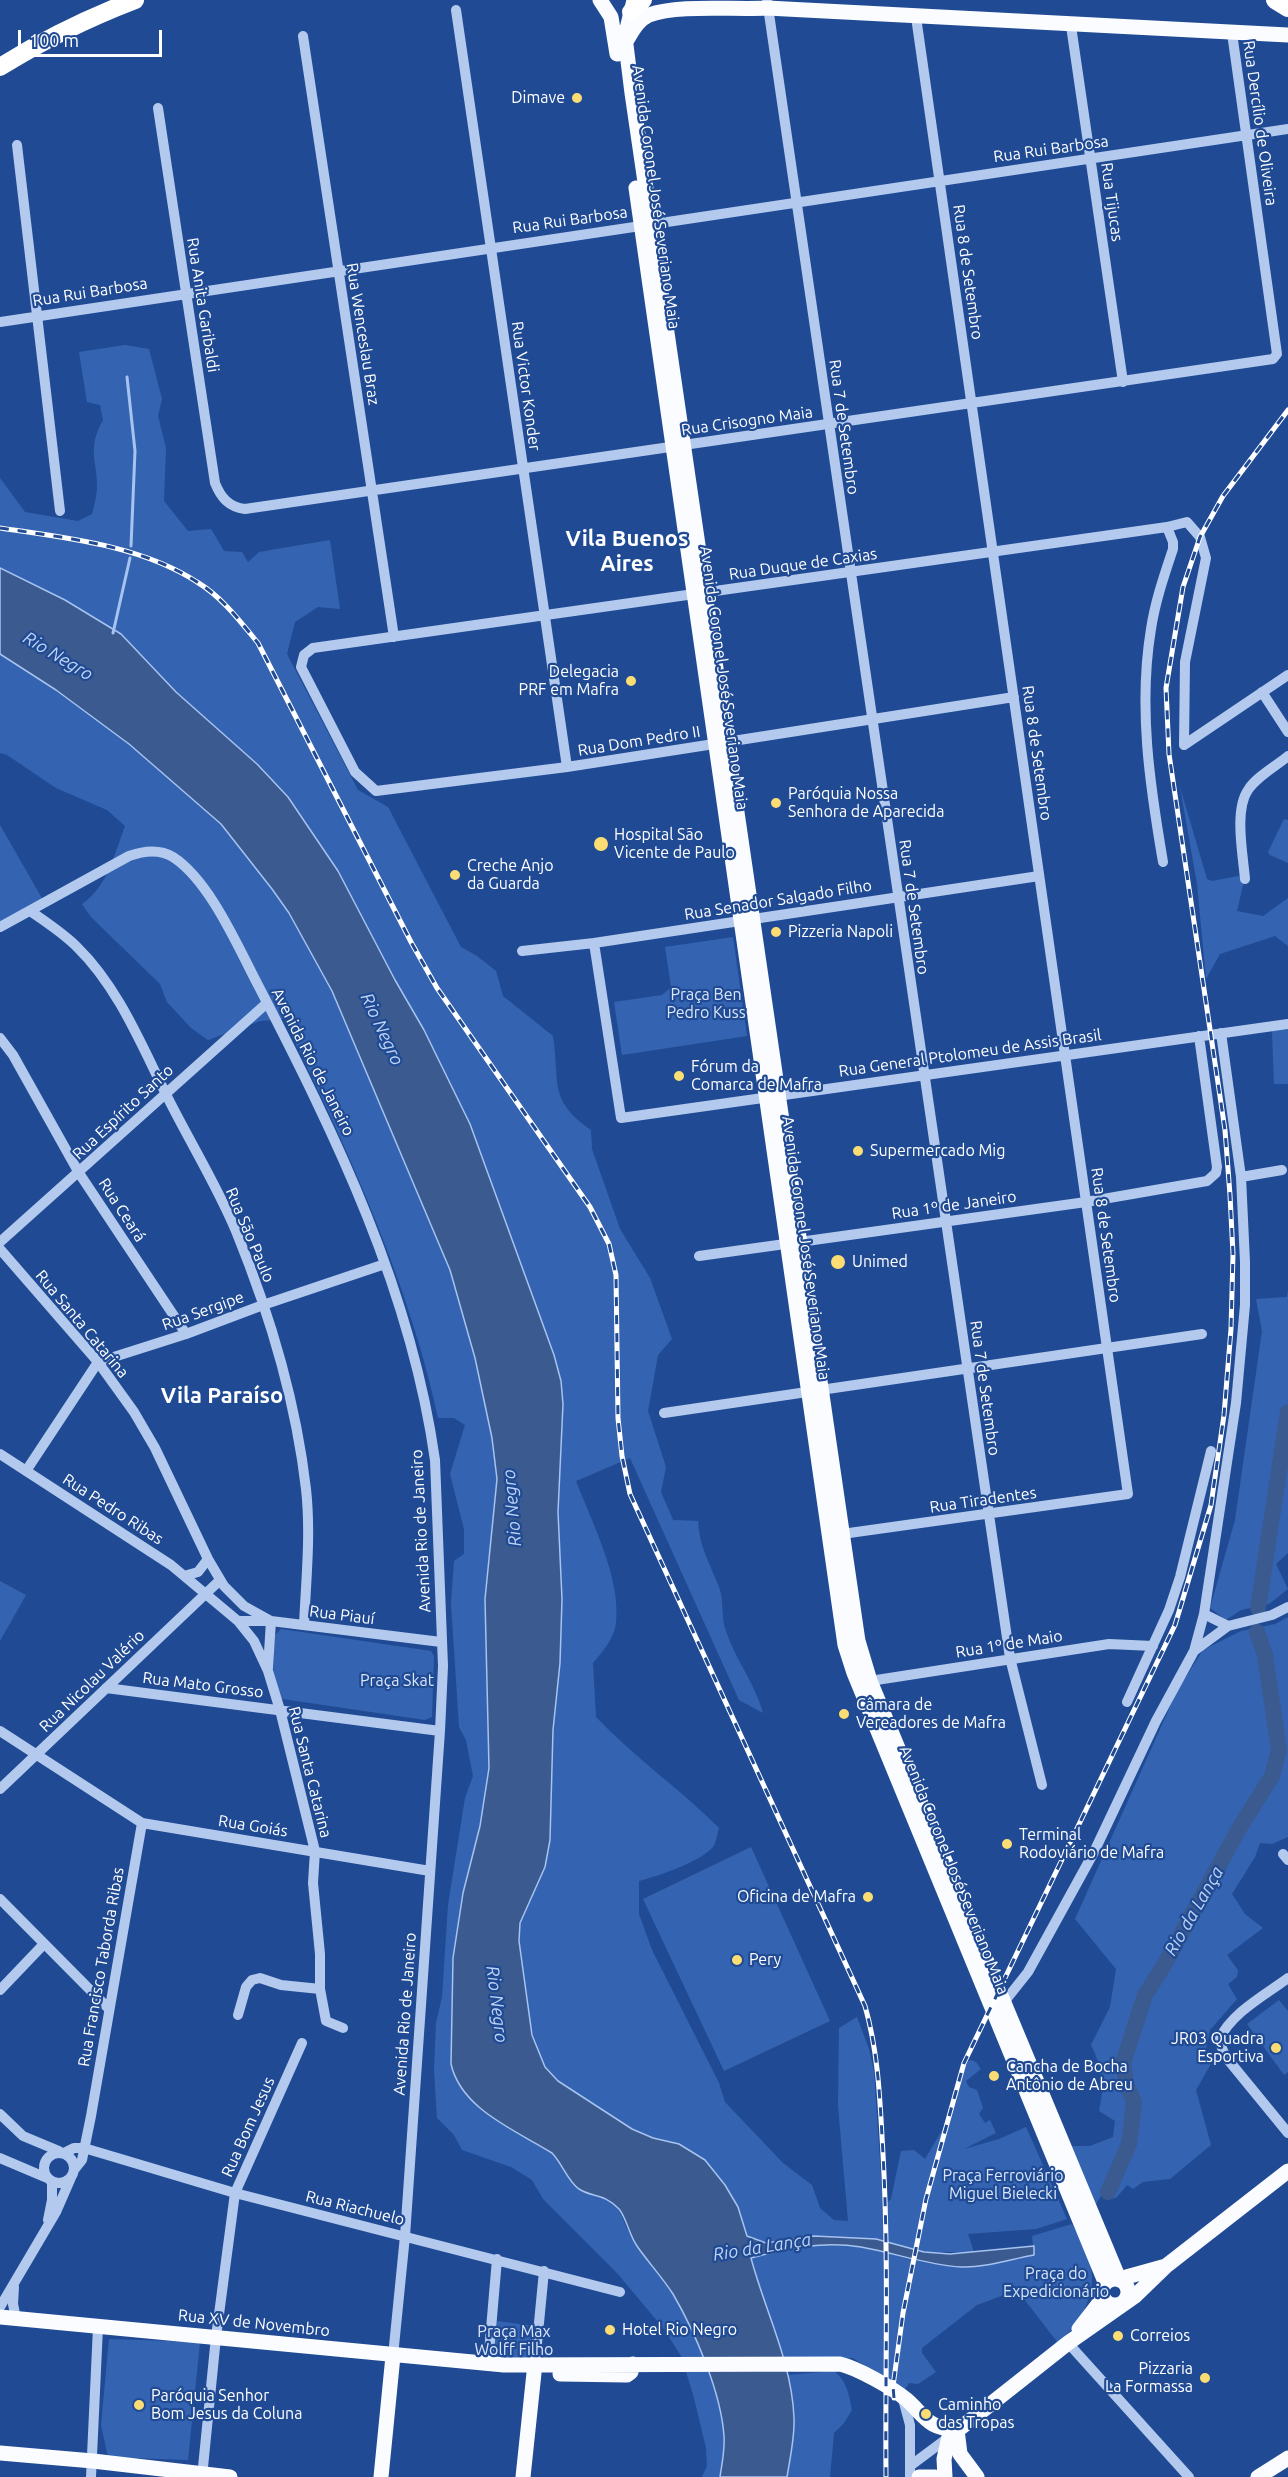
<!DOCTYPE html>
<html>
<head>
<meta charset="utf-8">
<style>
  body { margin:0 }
  #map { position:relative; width:1288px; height:2477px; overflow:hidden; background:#204b94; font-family:Ubuntu,sans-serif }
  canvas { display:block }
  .scale { position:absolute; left:18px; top:30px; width:144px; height:27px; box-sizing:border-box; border:3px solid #fff; border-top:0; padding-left:8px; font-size:18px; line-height:21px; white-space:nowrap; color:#fff; -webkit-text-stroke:4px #204b94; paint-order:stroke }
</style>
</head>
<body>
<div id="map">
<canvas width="1288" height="2477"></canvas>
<div class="scale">100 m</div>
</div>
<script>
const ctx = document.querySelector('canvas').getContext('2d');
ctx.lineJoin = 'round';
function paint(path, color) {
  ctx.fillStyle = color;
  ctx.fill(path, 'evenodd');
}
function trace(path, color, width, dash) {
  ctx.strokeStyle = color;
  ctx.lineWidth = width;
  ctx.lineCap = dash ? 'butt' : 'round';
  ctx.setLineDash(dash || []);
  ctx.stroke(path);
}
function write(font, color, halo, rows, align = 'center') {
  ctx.font = font + ' Ubuntu,sans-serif';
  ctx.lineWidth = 4.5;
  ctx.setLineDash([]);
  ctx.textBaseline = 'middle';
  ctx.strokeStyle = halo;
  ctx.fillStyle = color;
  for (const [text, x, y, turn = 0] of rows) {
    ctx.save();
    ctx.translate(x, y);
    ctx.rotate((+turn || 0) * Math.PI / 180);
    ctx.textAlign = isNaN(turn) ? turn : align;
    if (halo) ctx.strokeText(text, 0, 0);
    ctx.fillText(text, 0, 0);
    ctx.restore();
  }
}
paint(new Path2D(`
  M125,345L149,349L162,399L158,416L166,448L164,501L188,531L211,529L224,551L242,552L248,562L259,552L330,540L340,609L318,607L295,622L287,654L358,790L388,807L461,947L477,956L496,971L503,996L553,1036C560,1083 548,1100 591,1130L592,1149L620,1229L650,1278L672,1339L658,1355L648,1411L666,1467L661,1492L673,1520L698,1521C699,1546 710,1564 719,1587C724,1600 721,1615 725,1628C734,1658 755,1683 763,1713L739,1700L630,1458L576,1481C592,1523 621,1578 616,1623C614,1639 603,1651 593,1663L596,1717C634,1757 680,1789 719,1828C717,1834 716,1843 713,1847C700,1862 658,1876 639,1881V1914L652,1950L719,2083L725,2102L783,2163L812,2185L820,2208L834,2220L848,2221L838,2106L839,2028L857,2017L869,2049L874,2071L883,2206L891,2199L901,2151L914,2150L925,2159L944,2127L964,2063L971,2060L976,2062L981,2069L966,2081L969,2087L977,2090L983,2108L979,2114L985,2123L990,2120L996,2133L964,2149L999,2139L1026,2127L1067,2219L1036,2229L968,2234L974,2252H924L876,2239L814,2236L766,2243L747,2236L738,2207L679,2144L653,2138L632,2129L558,2081L545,2067L539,2054L529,2022L519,1941L520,1923L544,1867L550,1840L553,1730L560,1663L562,1599L558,1512L563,1404L561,1381L554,1355L470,1124L424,1030L395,980L338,871L288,797L257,764L176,692L121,634L65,600L0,568V478L25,512L78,521L92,514C94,507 96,498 97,490C98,460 86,451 103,420L100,405L87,402L79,352Z
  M0,654L56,690L129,744L221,824L272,889L289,913L332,991L450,1270L475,1358L492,1438L497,1479L485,1599L489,1768L480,1826L463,1893L453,1958L451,2064C461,2108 516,2131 552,2153L561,2162L580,2190C631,2203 614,2214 638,2247C649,2263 664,2278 673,2295C695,2334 721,2391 724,2436C725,2450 722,2463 720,2477H702L707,2466L706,2448L693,2394L681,2356L664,2329L617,2273L543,2199L532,2180L511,2167L462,2150L454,2135L437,2118L434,2070L436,2023L442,1997L448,1905L465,1798L473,1776L466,1740L459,1727L451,1603L454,1561L464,1554V1529L450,1474L465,1425L454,1418H438C417,1320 380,1226 339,1135C322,1096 302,1058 284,1019L260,1021L208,1040L191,1028L167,1002L160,984L91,917L82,904C108,886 114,855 125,826L107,810L56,788L7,755L0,753Z
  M1180,787L1207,879L1212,881L1238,876L1242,877L1244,881L1237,911L1263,916L1288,898V946L1275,936L1220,954L1206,979L1197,884Z
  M1284,819L1288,820V863L1270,855L1268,852Z
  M0,825L43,900L0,923Z
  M733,937L747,1036L622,1055L614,1002L662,995L671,987L665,947Z
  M1288,1029V1084H1274L1272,1031Z
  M1288,1290V1553L1276,1564L1288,1589L1269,1604L1241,1610L1226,1620L1210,1608L1235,1520L1262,1331L1256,1299L1287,1297Z
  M0,1581L26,1595L0,1641Z
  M1288,1617V1837L1272,1844L1260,1843L1255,1857L1232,1894L1245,1914L1263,1928L1227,1955L1238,1970L1237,1977L1228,1984L1237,1999L1210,2030L1206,2049L1212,2062L1196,2090L1211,2145L1170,2179L1143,2182L1133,2189L1127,2185L1117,2197L1113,2199L1108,2192L1102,2194L1095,2206L1067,2146H1090L1113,2137L1115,2121L1099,2111C1105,2082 1104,2072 1091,2045L1110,2007L1116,1969L1075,1919L1178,1689L1203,1650L1241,1631L1275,1624Z
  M281,1629L431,1651L434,1656L432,1717L425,1720L276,1698L272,1694L275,1635Z
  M751,1847L830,2021L724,2071L643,1899Z
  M1279,2000L1288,2011V2072L1284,2075L1247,2024Z
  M1072,2224C1081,2240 1093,2262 1092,2282C1091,2304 1075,2329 1058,2343L1017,2290L977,2305L922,2348V2353L936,2372L918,2384L909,2383L903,2392L853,2358L803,2360L784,2357L760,2293L751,2258L795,2247L817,2244L862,2247L922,2262L986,2265L1034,2255L1032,2236Z
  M497,2321L535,2326L531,2361L493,2357Z
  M109,2339L200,2342L188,2460L108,2457L101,2425Z
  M834,2371C847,2381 849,2395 852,2410L844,2423L834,2433L830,2477H787C793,2436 795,2416 787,2375Z`), '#3464b1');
const water = new Path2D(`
  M0,568L65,600L121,634L176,692L257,764L288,797L338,871L395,980L424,1030L470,1124L554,1355L561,1381L563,1404L558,1512L562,1599L560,1663L553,1730L550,1840L545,1867L520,1923L519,1941L532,2035L545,2067L558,2081L632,2129L653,2138L679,2144L705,2160L725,2185L738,2207L747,2236L766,2243L814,2236L876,2239L924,2252L950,2254L1034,2246V2255C1011,2259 985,2268 961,2267C927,2265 895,2253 861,2247C823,2241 788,2248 751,2258C765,2311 792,2362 794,2418C795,2437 790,2458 787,2477H720C722,2463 725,2450 724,2436C721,2392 695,2332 673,2294C662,2277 648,2262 637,2246C629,2235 627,2219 619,2209C604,2193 593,2198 579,2189C568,2182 562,2163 552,2153C515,2130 461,2109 451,2064L453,1958L463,1893L480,1826L489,1768L485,1599L497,1479L492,1438L475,1358L450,1270L332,991L289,913L272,889L221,824L129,744L56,690L0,654Z`);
paint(water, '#3b5a90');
trace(water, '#a7c3ef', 1.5);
trace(new Path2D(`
  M127,377L135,451L131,546
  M113,633L130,558
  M1285,1424L1288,1423`), '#a7c3ef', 3);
trace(new Path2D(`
  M1258,1608L1288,1412
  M1108,2192L1129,2144L1134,2102L1126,2083L1123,2063L1145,1995L1163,1967L1240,1827L1272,1776L1279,1750L1265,1655L1257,1632`), '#3b5a90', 16);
trace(new Path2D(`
  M767,0L1010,1658L1042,1785
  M456,10L567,767
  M1071,26L1123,382
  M303,36L394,637
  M158,108L215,483C221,498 229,507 245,509L1273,359L1277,354L1232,33
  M17,145L60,511
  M0,322L1288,129
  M1262,692L1288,732
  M1014,697L567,767L376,791L355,772L301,667L304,655L313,648L1167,527L1187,522L1200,537L1206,558L1185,662L1184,745
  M1184,745L1288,675
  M1163,862C1150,786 1138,707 1151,629C1155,602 1164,576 1173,549V542L1167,527
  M1245,879C1243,855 1234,810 1248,790C1256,777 1276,766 1288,756
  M30,911C46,922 63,933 77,947C121,990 144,1052 172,1106C193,1147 218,1188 236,1231C269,1312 296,1402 306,1489C311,1534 306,1580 304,1625
  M0,927L129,856C143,851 160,849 173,857C210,881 238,947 258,985C336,1136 411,1290 435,1460L443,1666L440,1731L405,2236L393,2356
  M594,943L621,1118L1288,1024
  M522,951L594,943L1039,876
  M0,1038L13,1055L79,1173L186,1334
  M1241,1177L1282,1170
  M0,1242L267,1003
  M0,1249L98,1362L134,1412L155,1448L208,1559L224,1586L244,1606L271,1621L268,1668
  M699,1256L1086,1202L1207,1181L1216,1173L1217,1167L1199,1036
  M664,1413L1202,1334
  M0,1454L171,1565L238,1621L254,1641L268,1671L280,1710L315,1851L313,1883L320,1954V1989L281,1985L260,1978L252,1980L246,1987L238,2015
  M26,1471L98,1362L186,1334L263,1305L385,1264
  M842,1534L1128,1494L916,17
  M184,1576L198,1572L208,1559
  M1204,1614L1228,1626
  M238,1621H271L441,1642
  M1194,1651L1228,1626L1272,1615L1288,1607
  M870,1681L1109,1644L1153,1646
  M106,1688L440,1731
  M1127,1702L1169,1610L1180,1577L1211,1451
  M0,1731L142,1823L430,1871
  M0,1789L220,1580
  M1283,1854L1288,1860
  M0,1899L108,2008
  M1288,1978C1265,1995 1231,2013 1219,2040L1225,2056L1288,2133
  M320,1989L326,2021L343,2028
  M0,1990L43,1945
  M1001,2006L1028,1972L1094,1852L1156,1721L1194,1651L1204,1614L1236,1403L1245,1305V1262L1241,1177L1221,1033
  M0,2114L23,2136L59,2151
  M44 2168a15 15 0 1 1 30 0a15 15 0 1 1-30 0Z
  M64,2153L74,2148H84L235,2193L620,2292
  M0,2158L47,2178
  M74,2170L82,2160L91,2116L142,1823
  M48,2220L52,2200V2182
  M14,2287L13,2304L16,2319
  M0,2307L56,2212L73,2173
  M1068,2343L1189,2477
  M488,2364L497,2259
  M535,2364L544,2271
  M903,2399L910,2425V2477
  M910,2466L949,2437
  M91,2477L98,2327
  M202,2477L216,2337L235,2193L302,2043`), '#b3caee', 10);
trace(new Path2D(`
  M600,0L611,17L617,54
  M634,0L625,37L632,93L858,1641L870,1681L1119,2279L1166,2266
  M627,40C633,30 638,20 649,15C678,4 734,10 767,8L1288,35
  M636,188L845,1645L854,1673L1105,2282
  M1102 2292a13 13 0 1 1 26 0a13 13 0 1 1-26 0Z
  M0,2317L504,2365L840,2364C857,2368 893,2388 907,2400C926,2417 927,2428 957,2430
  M1079,2329L1103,2298
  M560,2374L627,2375L631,2372L633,2364
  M957,2430L960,2454L977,2477
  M0,2453L93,2461L230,2477
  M381,2477L393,2356
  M523,2477L534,2373
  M919,2477H935
  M945,2477L944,2459L949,2437L1068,2343L1135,2296L1166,2266L1288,2171
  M1258,2477L1288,2458`), '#fafcff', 15);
trace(new Path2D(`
  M1275,0L1288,8
  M631,12L643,0
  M0,67C43,40 88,18 135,0`), '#fff', 18);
const rail = new Path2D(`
  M0,528C66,538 140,545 197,582C222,597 240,621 258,643L411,942L437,988L590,1207L609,1244L616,1275L618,1418L622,1456L630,1494L865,2006C879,2055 880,2103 883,2154C889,2261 885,2370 886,2477
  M894,2398L893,2386L903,2313L926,2199L964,2063L1175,1625L1211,1505L1224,1415L1231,1329L1233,1254L1230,1195L1225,1130L1169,754L1166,688L1183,587L1200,537L1223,496L1288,410`);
trace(rail, '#fff', 5);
trace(rail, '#204b94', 3, [9]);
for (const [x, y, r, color] of [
  [577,98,6,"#fbdd74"],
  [631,681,6,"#fbdd74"],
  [776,803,6,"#fbdd74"],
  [601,844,8,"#fbdd74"],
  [455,875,6,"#fbdd74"],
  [776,932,6,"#fbdd74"],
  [679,1076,6,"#fbdd74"],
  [858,1151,6,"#fbdd74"],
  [838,1262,8,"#fbdd74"],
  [844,1714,6,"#fbdd74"],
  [1007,1844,6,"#fbdd74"],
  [868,1897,6,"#fbdd74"],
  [737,1960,6,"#fbdd74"],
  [1276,2048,6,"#fbdd74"],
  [994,2076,6,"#fbdd74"],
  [610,2330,6,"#fbdd74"],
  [1118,2336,6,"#fbdd74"],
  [1205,2378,6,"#fbdd74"],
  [139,2405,6,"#fbdd74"],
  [926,2414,6,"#fbdd74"]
]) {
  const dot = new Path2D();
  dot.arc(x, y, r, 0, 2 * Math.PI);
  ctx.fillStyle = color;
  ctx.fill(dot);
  trace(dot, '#204b94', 2);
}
write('16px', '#fff', '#204b94', [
  ["Dimave",565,98,"right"],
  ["Delegacia",619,672,"right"],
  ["PRF em Mafra",619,690,"right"],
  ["Paróquia Nossa",788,794],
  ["Senhora de Aparecida",788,812],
  ["Hospital São",614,835],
  ["Vicente de Paulo",614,853],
  ["Creche Anjo",467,866],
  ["da Guarda",467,884],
  ["Pizzeria Napoli",788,932],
  ["Fórum da",691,1067],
  ["Comarca de Mafra",691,1085],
  ["Supermercado Mig",870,1151],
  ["Unimed",852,1262],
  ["Câmara de",856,1705],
  ["Vereadores de Mafra",856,1723],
  ["Terminal",1019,1835],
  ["Rodoviário de Mafra",1019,1853],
  ["Oficina de Mafra",856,1897,"right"],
  ["Pery",749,1960],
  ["JR03 Quadra",1264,2039,"right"],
  ["Esportiva",1264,2057,"right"],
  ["Cancha de Bocha",1006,2067],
  ["Antônio de Abreu",1006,2085],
  ["Hotel Rio Negro",622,2330],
  ["Correios",1130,2336],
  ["Pizzaria",1193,2369,"right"],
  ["La Formassa",1193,2387,"right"],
  ["Paróquia Senhor",151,2396],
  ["Bom Jesus da Coluna",151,2414],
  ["Caminho",938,2405],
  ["das Tropas",938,2423]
], 'left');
write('16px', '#fff', '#204b94', [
  ["Rua Dercílio de Oliveira",1260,123,82],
  ["Rua Rui Barbosa",1051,149,-8],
  ["Avenida Coronel José Severiano Maia",656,197,82],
  ["Rua Tijucas",1112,202,82],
  ["Rua Rui Barbosa",570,220,-8],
  ["Rua 8 de Setembro",968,272,82],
  ["Rua Rui Barbosa",90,292,-9],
  ["Rua Anita Garibaldi",203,305,81],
  ["Rua Wenceslau Braz",363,334,81],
  ["Rua Victor Konder",526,386,82],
  ["Rua Crisogno Maia",747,421,-8],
  ["Rua 7 de Setembro",844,427,82],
  ["Rua Duque de Caxias",803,564,-8],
  ["Avenida Coronel José Severiano Maia",724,678,82],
  ["Rua Dom Pedro II",639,741,-9],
  ["Rua 8 de Setembro",1037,753,82],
  ["Rua Senador Salgado Filho",778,900,-9],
  ["Rua 7 de Setembro",914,907,82],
  ["Rua General Ptolomeu de Assis Brasil",970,1053,-8],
  ["Avenida Rio de Janeiro",313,1062,63],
  ["Rua Espírito Santo",123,1112,-43],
  ["Rua 1º de Janeiro",954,1205,-8],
  ["Rua Ceará",122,1210,57],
  ["Rua São Paulo",250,1235,67],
  ["Rua 8 de Setembro",1106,1235,82],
  ["Avenida Coronel José Severiano Maia",806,1248,82],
  ["Rua Sergipe",203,1311,-20],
  ["Rua Santa Catarina",82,1324,50],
  ["Rua 7 de Setembro",985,1388,82],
  ["Rua Tiradentes",983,1500,-8],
  ["Rua Pedro Ribas",113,1509,33],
  ["Avenida Rio de Janeiro",421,1531,-93],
  ["Rua Piauí",342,1615,7],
  ["Rua 1º de Maio",1009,1644,-9],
  ["Rua Nicolau Valério",92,1681,-44],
  ["Rua Mato Grosso",203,1685,7],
  ["Rua Santa Catarina",310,1772,76],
  ["Rua Goiás",253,1826,9],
  ["Avenida Coronel José Severiano Maia",954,1870,68],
  ["Rua Francisco Taborda Ribas",101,1967,-80],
  ["Avenida Rio de Janeiro",405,2014,-86],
  ["Rua Bom Jesus",248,2127,-66],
  ["Rua Riachuelo",355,2208,14],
  ["Rua XV de Novembro",254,2323,6]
]);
write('16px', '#d9e6fa', '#204b94', [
  ["Praça Ben",706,995],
  ["Pedro Kuss",706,1013],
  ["Praça Skat",397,1681],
  ["Praça Ferroviário",1003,2176],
  ["Miguel Bielecki",1003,2194],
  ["Praça do",1056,2274],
  ["Expedicionário",1056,2292],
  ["Praça Max",514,2332],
  ["Wolff Filho",514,2350]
]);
write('italic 18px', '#bfd4f5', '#204b94', [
  ["Rio Negro",58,656,31],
  ["Rio Negro",382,1029,65],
  ["Rio Negro",512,1508,-95],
  ["Rio da Lança",1194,1911,-60],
  ["Rio Negro",497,2004,83],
  ["Rio da Lança",762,2247,-9]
]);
write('bold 22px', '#fff', '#204b94', [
  ["Vila Buenos",627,539],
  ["Aires",627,564],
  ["Vila Paraíso",222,1396]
]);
</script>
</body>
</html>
